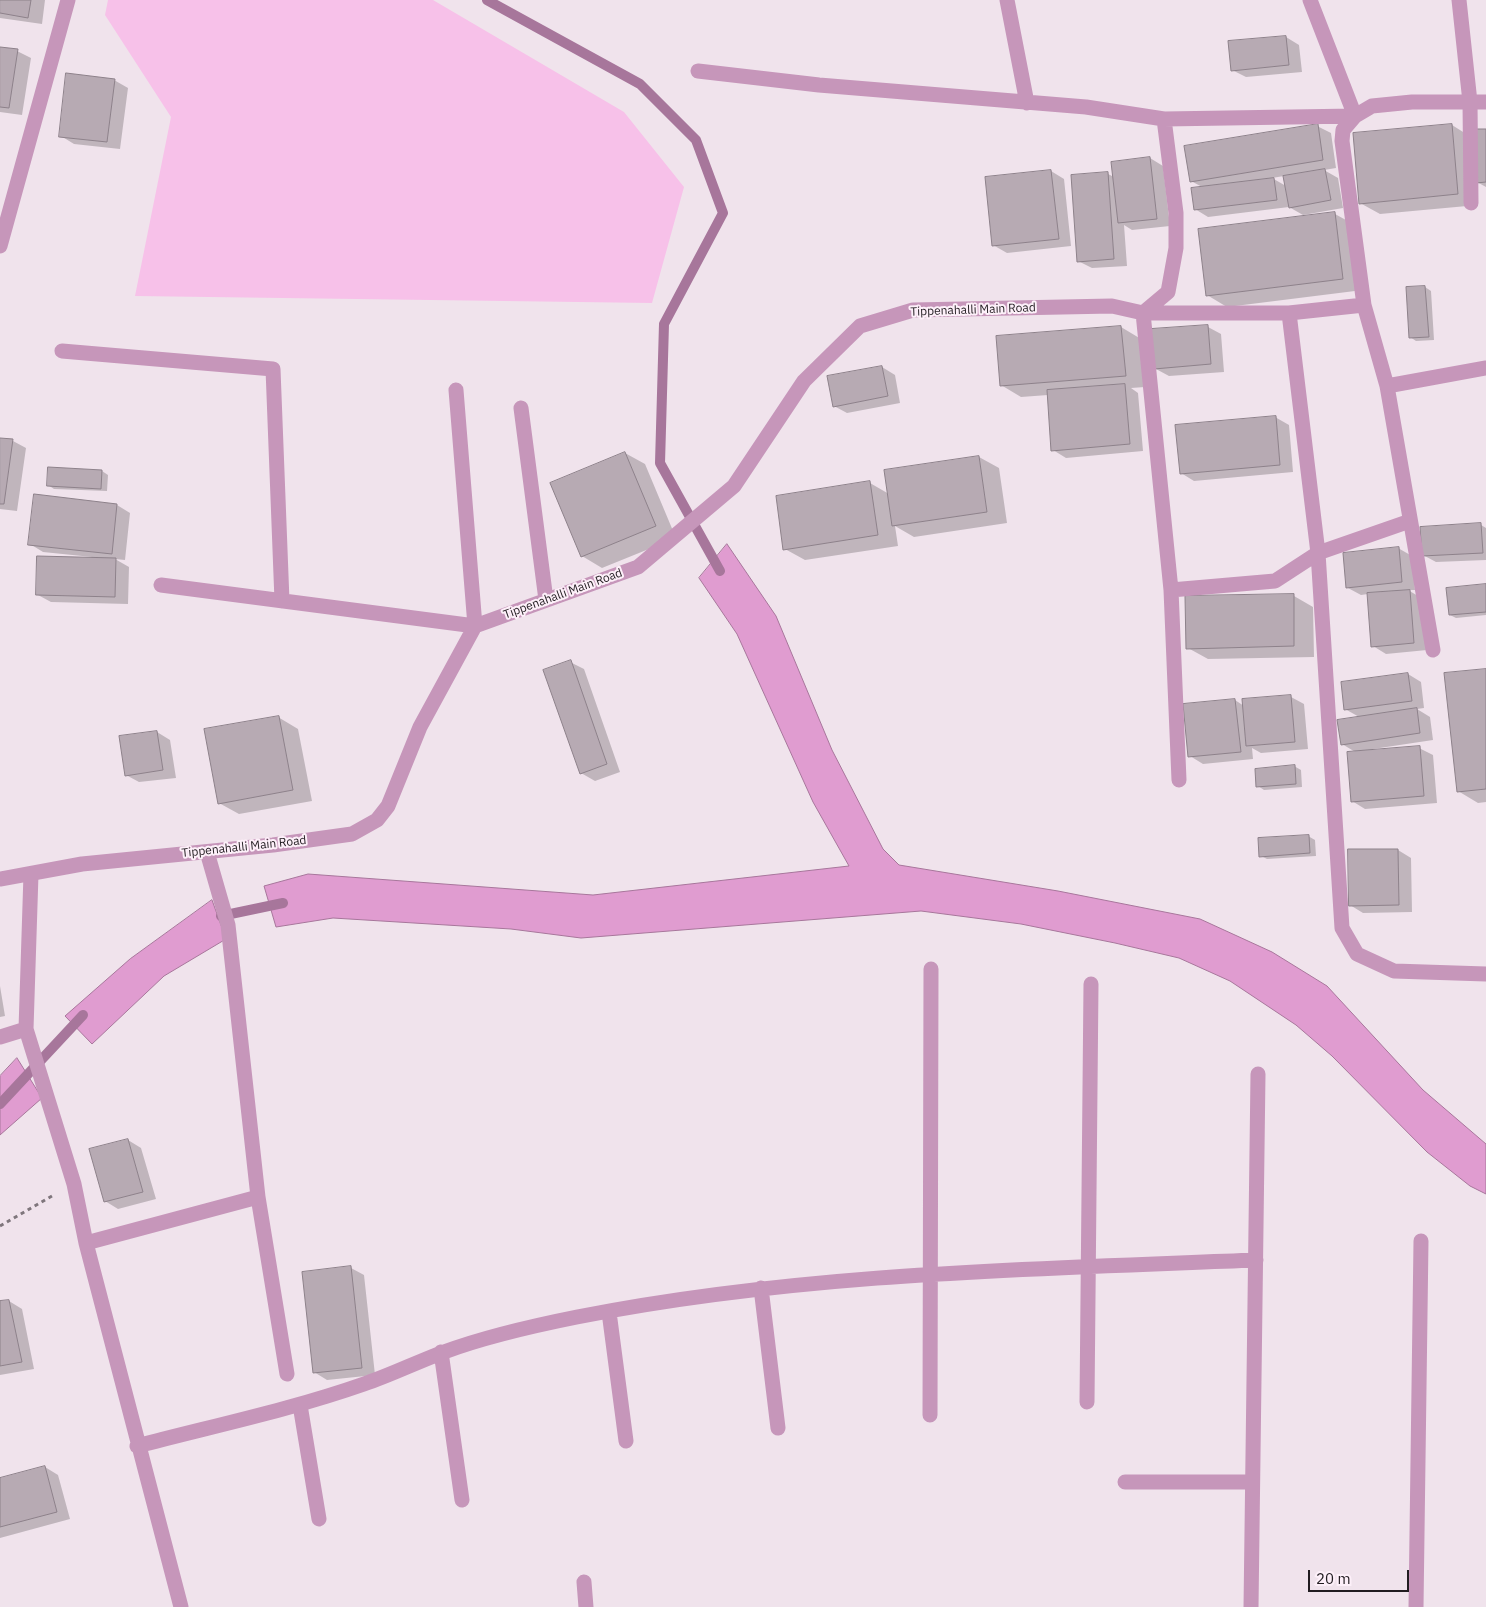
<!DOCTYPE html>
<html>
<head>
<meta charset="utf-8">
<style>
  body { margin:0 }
  #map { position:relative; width:1486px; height:1607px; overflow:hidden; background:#f0e3ec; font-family:"IBM Plex Sans",sans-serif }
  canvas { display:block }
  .scale { position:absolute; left:1308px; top:1570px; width:101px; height:22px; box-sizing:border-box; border:2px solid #211c20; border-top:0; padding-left:6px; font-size:15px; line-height:18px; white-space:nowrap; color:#211c20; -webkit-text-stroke:4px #fdf0f9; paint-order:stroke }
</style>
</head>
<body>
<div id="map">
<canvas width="1486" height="1607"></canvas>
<div class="scale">20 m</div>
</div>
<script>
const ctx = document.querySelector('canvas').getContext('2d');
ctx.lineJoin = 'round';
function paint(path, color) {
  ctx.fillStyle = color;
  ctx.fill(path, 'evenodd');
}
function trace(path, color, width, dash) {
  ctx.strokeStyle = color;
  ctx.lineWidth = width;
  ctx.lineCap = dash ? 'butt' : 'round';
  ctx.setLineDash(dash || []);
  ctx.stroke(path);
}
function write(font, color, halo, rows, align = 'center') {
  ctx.font = font + ' "IBM Plex Sans",sans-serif';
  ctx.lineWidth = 4;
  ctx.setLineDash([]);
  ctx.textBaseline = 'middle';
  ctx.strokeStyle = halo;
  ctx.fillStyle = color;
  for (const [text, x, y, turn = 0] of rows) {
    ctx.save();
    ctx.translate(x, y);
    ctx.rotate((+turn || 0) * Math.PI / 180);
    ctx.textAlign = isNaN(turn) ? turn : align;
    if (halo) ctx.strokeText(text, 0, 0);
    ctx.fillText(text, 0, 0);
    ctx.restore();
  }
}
paint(new Path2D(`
  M108,0H433L624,112L684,187L652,303L135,296L171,117L105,15Z`), '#f7c1e9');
const water = new Path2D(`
  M727,544L776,616L832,750L883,849L899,865L1058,891L1200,919L1272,952L1327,986L1423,1090L1486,1144V1194L1470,1186L1427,1152L1332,1056L1296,1025L1230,981L1179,958L1115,943L1021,924L921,911L581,938L511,929L333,918L276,927L264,886L308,874L593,895L849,866L813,802L737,634L699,578Z
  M212,900L226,939L164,976L92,1044L65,1016L130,959Z
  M17,1058L42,1098L0,1135V1076Z`);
paint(water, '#e09cd0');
trace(water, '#a7769b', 1);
paint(new Path2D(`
  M0,0H45L42,24L0,18Z
  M1286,37L1299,45L1302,72L1246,77L1232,70Z
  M0,48L17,51L31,58L22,115L0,112Z
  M114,80L128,88L120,149L74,144L61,136Z
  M1452,125L1471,137L1486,130V187L1475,181L1478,205L1380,214L1360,203Z
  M1317,126L1331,133L1336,168L1324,170L1338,178L1343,208L1303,215L1289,207L1208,217L1195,209L1204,188L1191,181ZM1284,176L1286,186L1272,178Z
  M1150,158L1163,166L1170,226L1132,230L1124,225L1127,266L1092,268L1078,261L1108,174L1114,177Z
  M1051,171L1064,179L1071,246L1007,253L993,245Z
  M1335,214L1355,225L1363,290L1227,307L1207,295Z
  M1425,287L1431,291L1434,340L1416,341L1410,337Z
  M1121,327L1141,339L1145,387L1131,388L1138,393L1143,451L1066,458L1053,450L1048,395L1021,397L1001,385L997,337Z
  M1208,327L1221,334L1224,372L1169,376L1156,369Z
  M882,367L895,375L900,403L847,413L834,406Z
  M1275,417L1289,425L1293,472L1194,481L1181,473Z
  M0,439L13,441L26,448L17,511L0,509Z
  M625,453L645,464L676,538L602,568L582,556L552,483Z
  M979,457L999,468L1007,523L914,537L895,526L898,546L805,560L785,549L870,483L889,494Z
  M102,471L108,475L107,491L54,489L48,485Z
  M117,505L130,513L125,560L115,559L129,567L128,604L51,602L38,595L92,557L43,552L30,544Z
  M1481,525L1486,528V560L1436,562L1423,555Z
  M1398,548L1412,556L1415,590H1408L1423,599L1427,650L1386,654L1373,646L1368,594L1361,595L1348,588Z
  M1486,585V615L1456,618L1450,615Z
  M1294,596L1313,607L1314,657L1208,659L1188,648Z
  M570,662L584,669L620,772L595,781L581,773Z
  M1486,670V802L1478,803L1458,791Z
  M1408,674L1421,682L1424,708L1417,709L1430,717L1433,740L1373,749V751L1419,748L1433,755L1437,803L1365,809L1352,801L1357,753L1342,744L1361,718L1345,709Z
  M1291,697L1304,704L1308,749L1261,753L1252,748L1253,759L1203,764L1190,756L1235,700L1244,706Z
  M278,717L298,729L312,801L239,814L219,803Z
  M157,732L170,740L176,778L139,782L126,775Z
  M1294,766L1301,770L1302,787L1264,790L1258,786Z
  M1308,836L1315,840L1316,856L1267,859L1261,856Z
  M1398,850L1411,858L1412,912L1363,913L1350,905Z
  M0,986L5,1016L0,1017Z
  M128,1140L141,1148L156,1199L118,1209L105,1201Z
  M351,1268L364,1275L375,1375L327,1380L314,1372L304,1273Z
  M9,1301L22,1309L34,1369L0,1375V1303Z
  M45,1467L58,1475L70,1519L0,1538V1479Z`), '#0003');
trace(new Path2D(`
  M487,0L640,84L696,140L723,213L664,324L660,463L720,571
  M221,916L283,903
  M0,1104L83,1015`), '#a7769b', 10);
const building = new Path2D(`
  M0,0H31L28,18L0,13Z
  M1286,36L1289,65L1231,71L1228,41Z
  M0,47L18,49L9,108L0,107Z
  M66,73L115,79L107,142L59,137Z
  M1318,124L1323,160L1190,182L1184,146Z
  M1452,124L1458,194L1359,204L1353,133Z
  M1472,129H1486V182L1476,183Z
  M1150,157L1157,219L1118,223L1111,162Z
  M1325,169L1331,200L1289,208L1283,176Z
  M1051,170L1059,239L992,246L985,177Z
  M1108,172L1114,259L1077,262L1071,175Z
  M1274,178L1277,200L1194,210L1191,188Z
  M1335,212L1343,279L1206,296L1198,229Z
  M1425,286L1429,337L1409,338L1406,287Z
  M1208,325L1211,364L1154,369L1151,329Z
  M1121,326L1126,376L1000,386L996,336Z
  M882,366L888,396L833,407L827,376Z
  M1125,384L1130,444L1051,451L1047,390Z
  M1276,416L1280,465L1180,474L1175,425Z
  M0,438L13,439L4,504H0Z
  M625,452L656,526L581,557L550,483Z
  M979,456L987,512L892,526L884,470Z
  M48,467L102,470L101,489L47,486Z
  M870,481L878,535L783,550L776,496Z
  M34,494L117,504L112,554L28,545Z
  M1481,523L1483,553L1422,556L1420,527Z
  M1399,547L1402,582L1346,588L1343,553Z
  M37,556L116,558L115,597L36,595Z
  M1486,584V612L1449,615L1446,588Z
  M1410,590L1414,643L1371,647L1367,593Z
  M1294,594V646L1186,649L1185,596Z
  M571,660L607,764L580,774L543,670Z
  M1486,669V789L1457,792L1444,673Z
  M1408,673L1412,701L1344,710L1341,682Z
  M1291,695L1295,742L1246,746L1242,699Z
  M1235,699L1241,752L1188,757L1183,704Z
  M1417,708L1420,733L1341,745L1337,720Z
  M279,716L293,790L218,804L204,729Z
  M157,731L163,770L125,776L119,736Z
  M1420,746L1424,796L1351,802L1347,752Z
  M1295,765L1296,784L1256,787L1255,769Z
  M1309,835L1310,853L1259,857L1258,838Z
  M1348,849H1398L1399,905L1349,906Z
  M128,1139L143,1192L104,1202L89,1149Z
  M351,1266L362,1368L313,1373L302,1272Z
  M9,1300L22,1362L0,1366V1301Z
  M45,1466L57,1512L0,1527V1478Z`);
paint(building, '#b7aab3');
trace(building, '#8d818a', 1);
trace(new Path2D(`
  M0,1226L52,1196`), '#7f767c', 3, [4, 4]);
trace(new Path2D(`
  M1007,0L1027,103
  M1459,0L1470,102L1471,203
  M698,71L819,85L1086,107L1164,119L1355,116L1310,0
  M0,246L68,0
  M1364,305L1387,386L1433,650
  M1143,313L1171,590L1179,780
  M1143,313L1168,292L1176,248V213L1164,119
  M1289,313L1318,553L1342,928L1357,954L1394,971L1486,974
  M62,351L273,369L282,601
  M1387,386L1486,368
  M521,408L546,600
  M161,585L475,626L456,390
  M1171,590L1275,581L1318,553L1410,521
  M0,879L82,864L273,845L352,834L377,820L388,806L420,727L475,626L638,567L734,486L804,381L860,326L913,310L1112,306L1143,313H1289L1364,305L1342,141L1343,130L1355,116L1372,106L1412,102H1486
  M26,1029L74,1184L86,1243L181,1607
  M0,1037L26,1029L31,874
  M258,1197L287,1374
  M86,1243L258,1197L228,925L207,852
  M761,1288L778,1428
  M609,1312L626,1441
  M441,1352L462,1500
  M1087,1402L1091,984
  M300,1405L319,1519
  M930,1415L931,969
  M137,1446C213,1426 290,1410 364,1384C391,1375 417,1362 444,1352C487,1336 532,1326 577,1317C800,1273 1029,1269 1256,1260
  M1125,1482H1252
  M584,1582L586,1607
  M1251,1607L1258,1074
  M1416,1607L1421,1241`), '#c696ba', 15);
write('12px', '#211c20', '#fdf0f9', [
  ["Tippenahalli Main Road",973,310,-2],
  ["Tippenahalli Main Road",563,594,-20],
  ["Tippenahalli Main Road",244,847,-6]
]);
</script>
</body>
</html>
